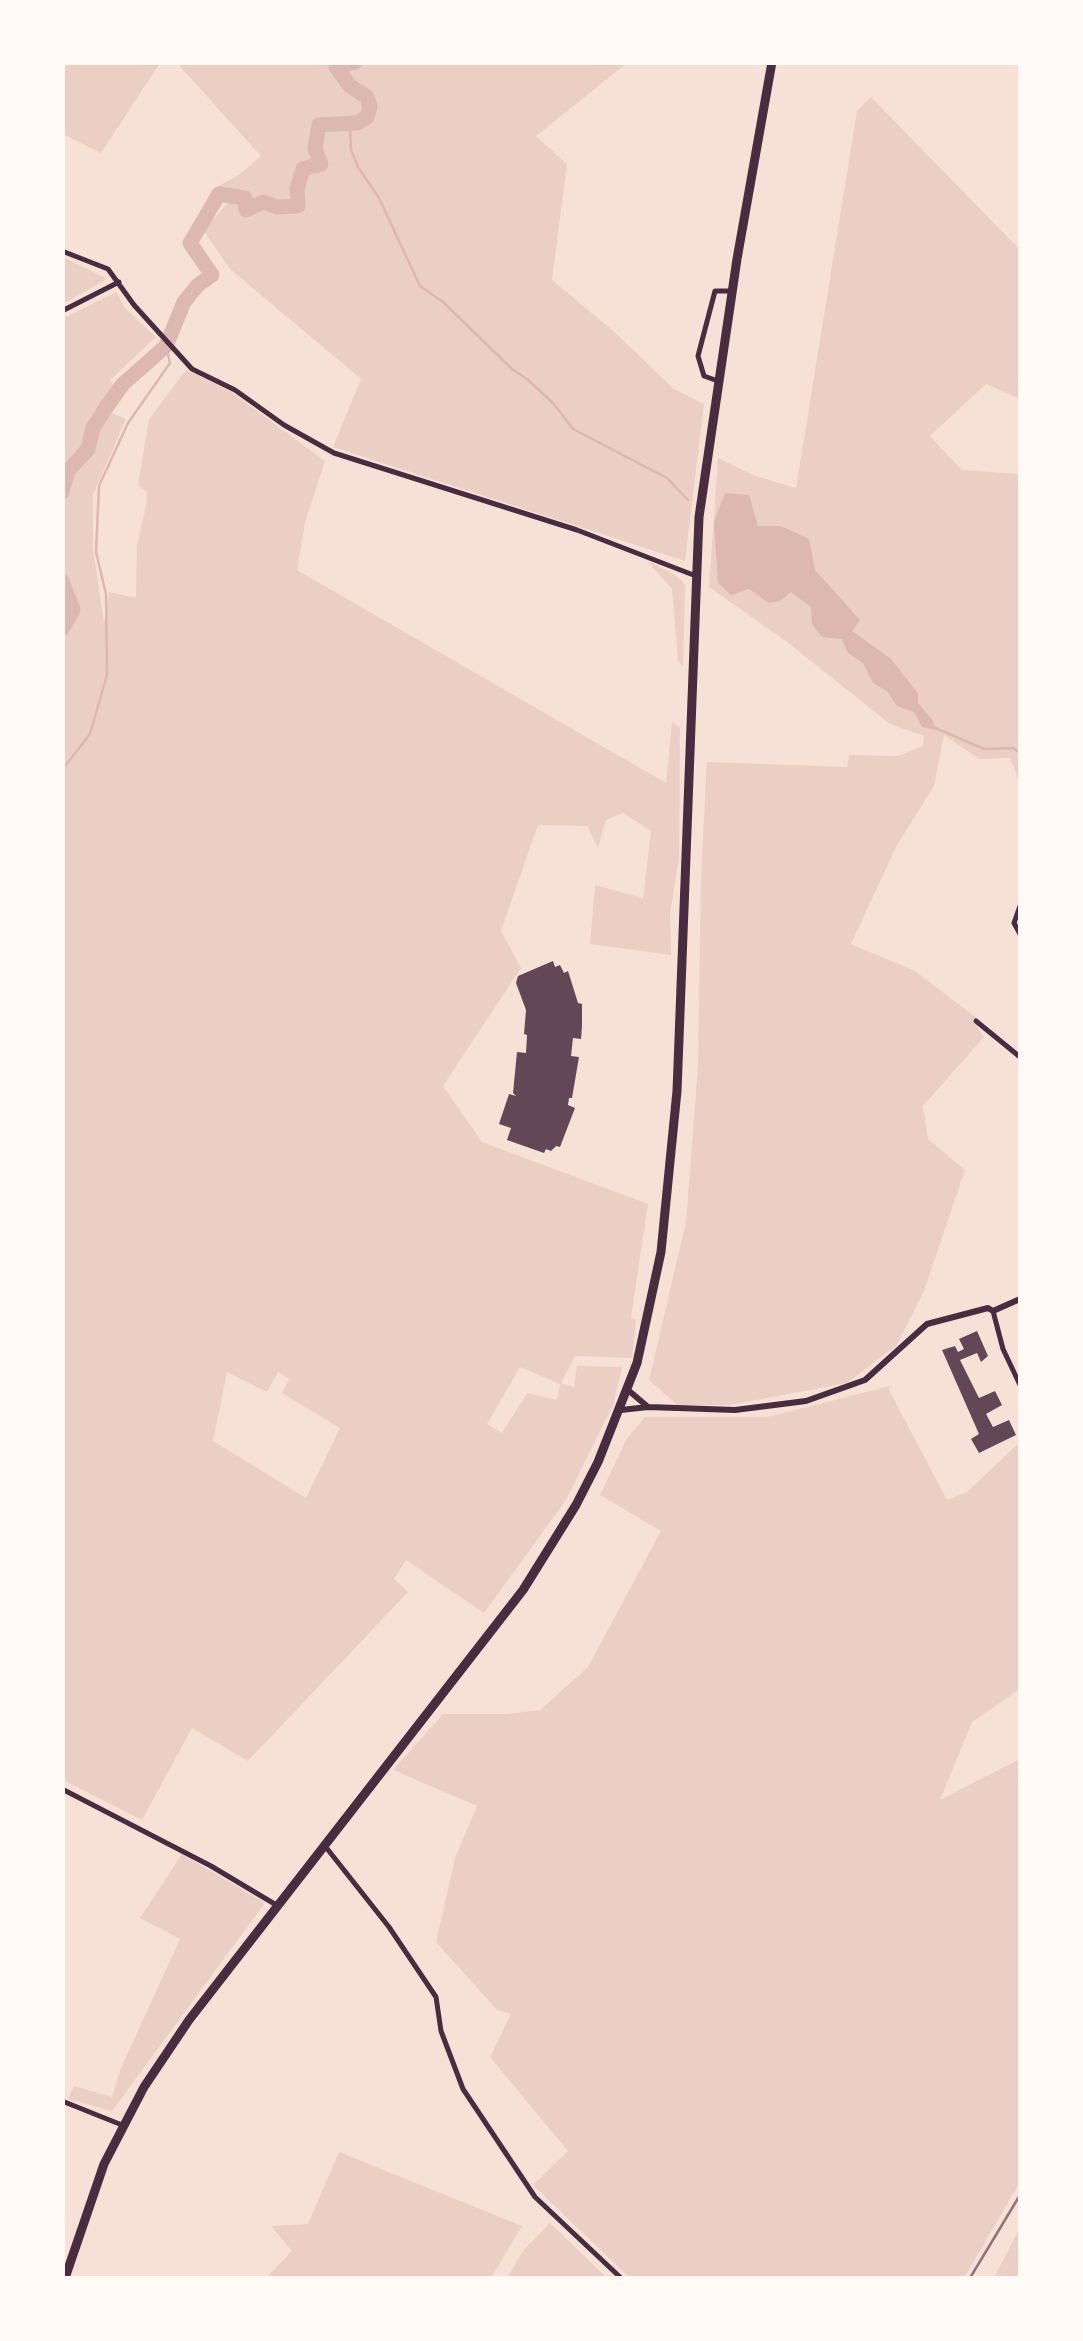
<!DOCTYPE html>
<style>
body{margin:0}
#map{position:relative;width:1083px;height:2341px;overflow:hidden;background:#f7e1d7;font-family:Georgia,serif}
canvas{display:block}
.frame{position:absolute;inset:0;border:65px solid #fffaf5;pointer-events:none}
</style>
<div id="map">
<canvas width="1083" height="2341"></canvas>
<div class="frame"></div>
</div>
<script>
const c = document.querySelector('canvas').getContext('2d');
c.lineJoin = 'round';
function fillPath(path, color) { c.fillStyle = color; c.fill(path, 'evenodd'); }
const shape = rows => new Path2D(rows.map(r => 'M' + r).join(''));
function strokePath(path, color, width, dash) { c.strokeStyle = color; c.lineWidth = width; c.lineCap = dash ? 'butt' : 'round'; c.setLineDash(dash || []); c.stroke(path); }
const green = shape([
 [62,63,160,63,101,153,63,134],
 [177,63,627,63,536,136,567,164,552,280,611,329,674,389,704,404,685,561,333,447,361,379,230,269,203,230,227,204,210,191,240,174,261,156],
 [871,97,1020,250,1020,399,986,384,930,436,962,470,1020,474,1020,784,1010,758,979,759,944,735,934,786,897,845,851,944,915,971,978,1019,975,1024,984,1037,923,1106,928,1139,965,1170,924,1291,897,1345,847,1383,730,1405,677,1405,649,1380,686,1222,698,1066,701,874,707,762,847,767,849,755,898,756,923,746,924,736,890,724,787,642,709,587,718,458,753,475,796,488,857,111],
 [62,257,63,257,107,279,63,304],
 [116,292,125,308,156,337,110,380,116,389,102,409,126,419,93,495,93,549,104,623,109,592,136,598,137,545,147,502,146,491,138,485,149,419,186,370,230,391,325,461,305,523,297,570,666,783,672,722,680,727,679,858,670,914,671,955,590,944,595,885,643,898,651,831,623,813,606,820,598,848,587,826,538,825,501,931,521,968,443,1086,482,1142,648,1204,631,1318,636,1320,632,1358,575,1356,561,1383,574,1387,577,1366,622,1367,613,1405,566,1500,484,1613,406,1560,394,1579,408,1592,248,1761,192,1728,142,1820,63,1780,62,319],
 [520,1367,560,1384,557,1400,527,1393,502,1433,487,1424],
 [227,1372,267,1392,278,1372,289,1379,282,1393,340,1428,306,1498,213,1441],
 [647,561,674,574,685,584,683,667,678,661,672,589],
 [890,1386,889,1390,947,1500,967,1492,1020,1442,1020,1689,972,1722,940,1800,1020,1759,1020,2182,964,2278,630,2278,533,2185,568,2151,490,2057,511,2014,497,2010,436,1942,455,1858,477,1806,393,1770,443,1714,507,1714,540,1710,588,1667,661,1531,600,1495,627,1438,645,1417,767,1417],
 [182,1854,265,1903,112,2111,68,2099,74,2086,112,2097,121,2068,180,1939,140,1918],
 [339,2152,522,2226,491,2278,266,2278,292,2251,271,2226,308,2224],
 [550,2223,607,2278,507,2278,523,2251],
 [1020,2227,1020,2278,994,2278]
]);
const water = shape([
 [725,493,749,495,758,526,781,526,809,539,815,570,860,620,852,631,891,659,918,693,918,703,932,719,936,730,922,727,914,712,897,706,887,691,873,683,863,663,847,652,842,639,822,637,812,624,811,607,791,592,780,601,769,603,749,589,731,595,718,583,714,522]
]);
const stream = shape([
 [350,123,351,150,358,167,379,198,420,286,443,302,512,369,527,379,554,404,573,429,667,478,688,500],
 [933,727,984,749,1013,748,1020,753],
 [62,770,90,734,107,675,106,594,96,552,99,486,128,423,170,363,166,346]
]);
const river = shape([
 [62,492,68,471,88,449,93,428,105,409,123,384,166,346,184,302,198,285,212,275,190,243,219,194,245,198,246,210,263,202,277,207,298,206,297,189,303,169,321,164,315,148,319,125,357,123,367,117,370,106,367,97,350,86,336,67,355,62],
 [62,581,73,610,62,629]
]);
const building = shape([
 [553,961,555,967,560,965,564,973,568,971,578,1003,582,1004,582,1026,581,1039,573,1038,571,1056,579,1057,572,1098,569,1098,568,1105,575,1108,560,1147,556,1146,551,1151,546,1149,544,1153,507,1140,511,1128,499,1124,509,1094,516,1096,513,1093,517,1052,526,1053,527,1035,524,1034,526,1010,516,983,518,976],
 [977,1331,988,1356,981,1362,977,1353,960,1360,979,1398,995,1391,1002,1405,986,1414,993,1427,1009,1420,1016,1435,979,1453,971,1439,979,1434,942,1350,955,1346,958,1352,964,1349,959,1339]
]);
const minor = shape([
 [62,251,108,269,134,305,192,369,235,390,284,425,334,453,577,530,696,576],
 [62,311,119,282],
 [718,381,704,376,698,356,715,291,732,291],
 [1020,906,1014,923,1020,934],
 [976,1021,1020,1057],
 [993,1311,1003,1349,1020,1385],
 [62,1789,211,1866,278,1906],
 [325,1846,389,1927,436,1997,441,2031,463,2089,535,2197,621,2278],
 [62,2101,122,2125]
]);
const tertiary = shape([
 [628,1390,648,1407],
 [621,1410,648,1407,735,1410,806,1401,865,1380,927,1324,988,1308,993,1311,1020,1299]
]);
const primary = shape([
 [65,2278,104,2164,144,2087,189,2020,523,1590,576,1505,598,1462,637,1363,661,1252,677,1091,699,517,737,259,772,62]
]);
const rail = shape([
 [970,2278,1020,2195]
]);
fillPath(green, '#ebcfc5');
fillPath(water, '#dcb8b0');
strokePath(stream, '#dcb8b0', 2.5);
strokePath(river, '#dcb8b0', 15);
fillPath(building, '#644757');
strokePath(minor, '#4a2c40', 5);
strokePath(tertiary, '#4a2c40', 6);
strokePath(primary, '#4a2c40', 9);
strokePath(rail, '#8f747c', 2.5);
</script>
